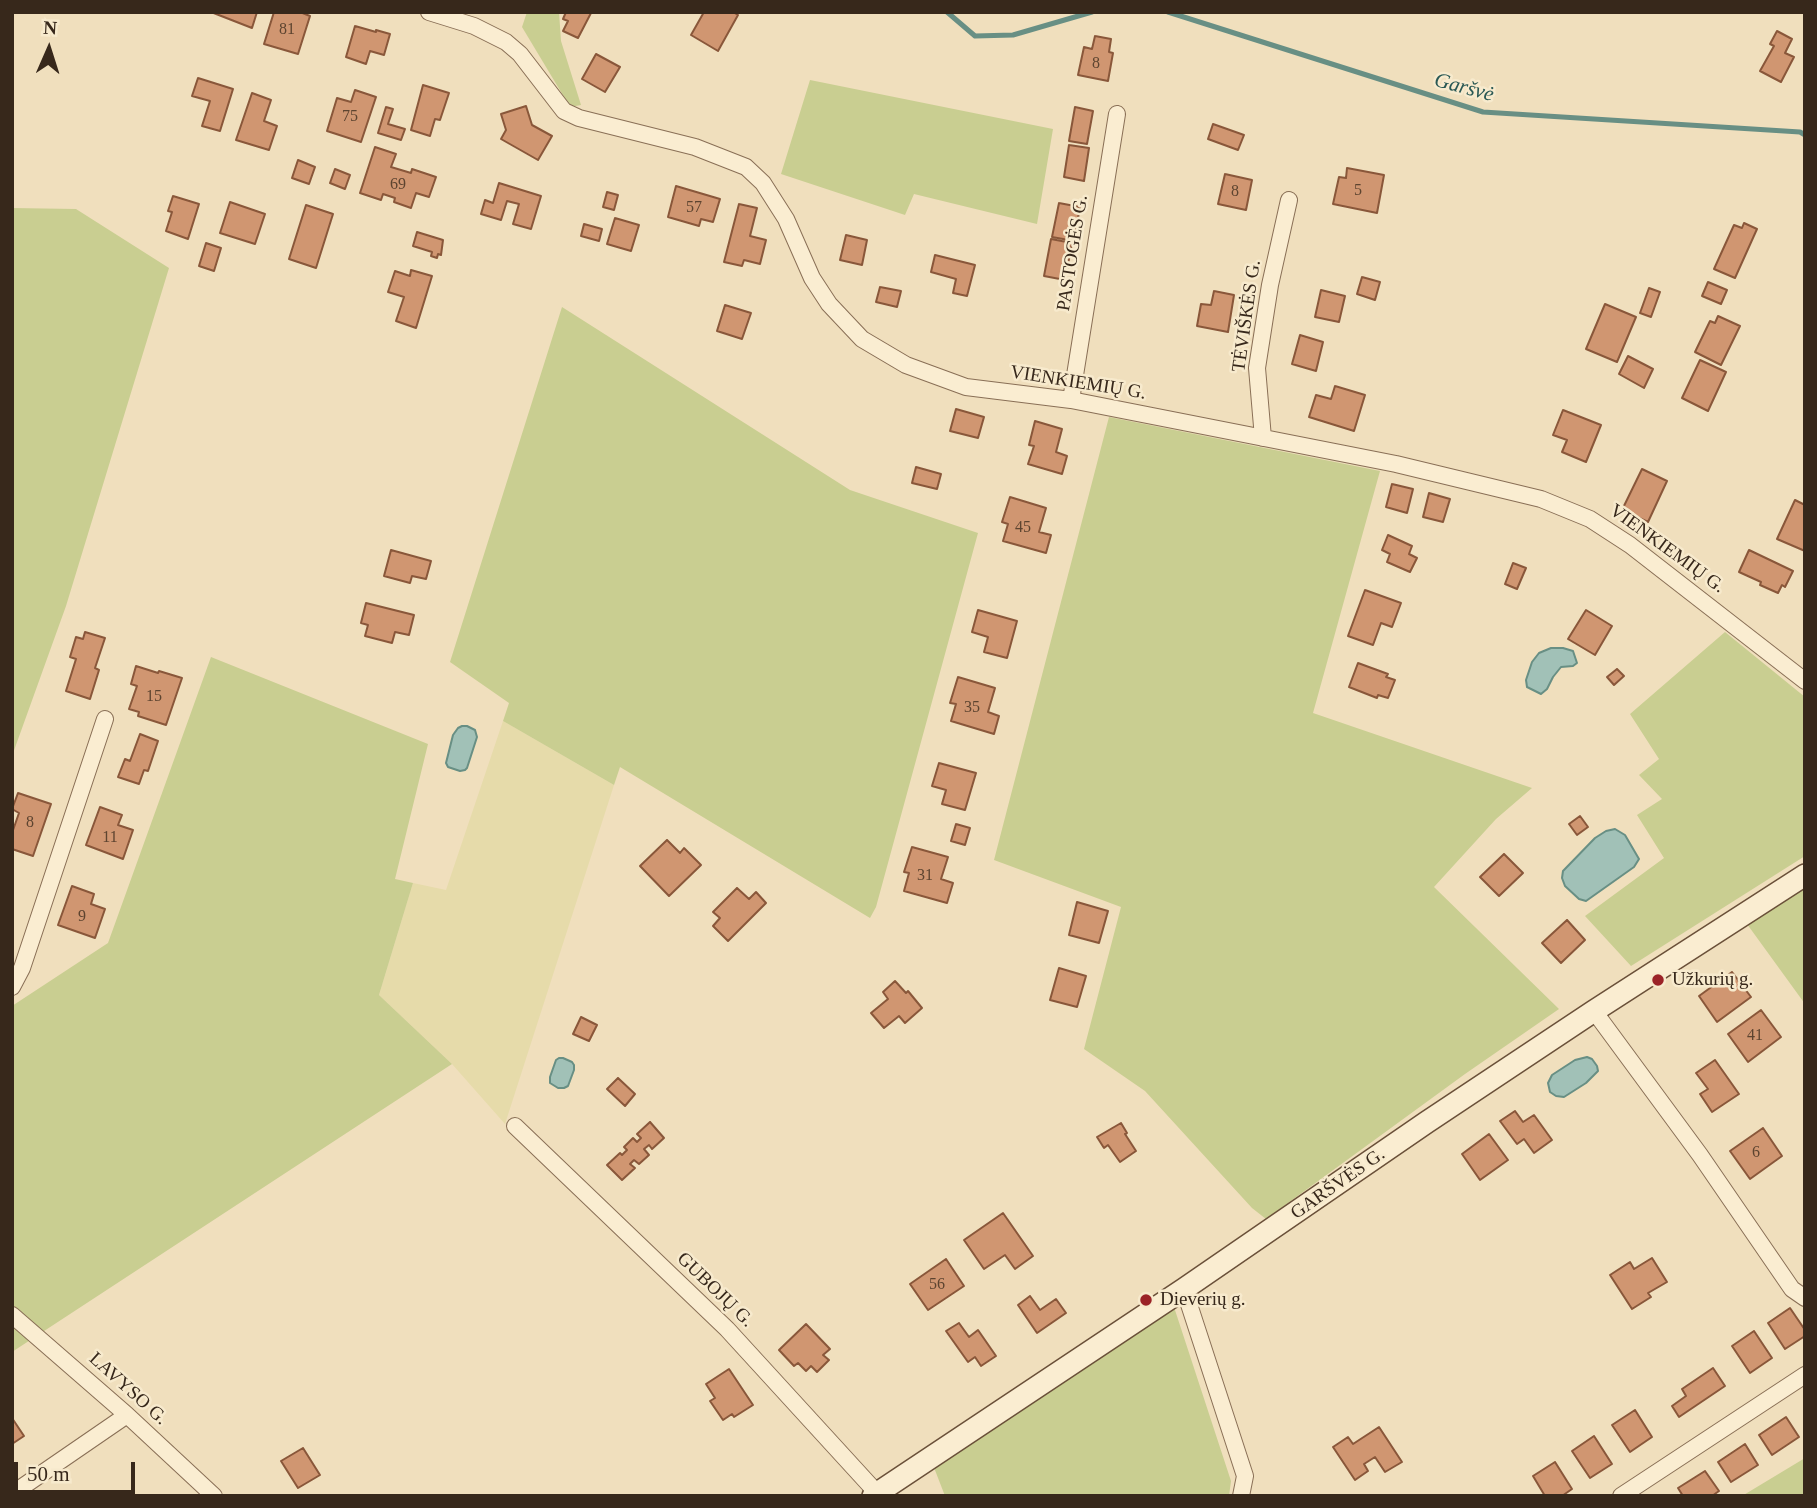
<!DOCTYPE html>
<meta charset="utf-8">
<style>
body{margin:0}
#map{position:relative;width:1817px;height:1508px;overflow:hidden;background:#f0dfbd;font-family:"Times New Roman",serif}
canvas{display:block}
.frame{position:absolute;inset:0;border:14px solid #37281b;pointer-events:none}
.north{position:absolute;left:14px;top:14px;width:70px;height:70px;-webkit-text-stroke:5px #f7eacd;paint-order:stroke;rotate:3deg;font-size:19px;font-weight:700;line-height:28px;text-align:center;color:#37281b}
.north::after{content:'';display:block;margin:auto;width:24px;height:32px;background:#37281b;clip-path:polygon(50% 0,100% 100%,50% 72%,0 100%)}
.scale{position:absolute;left:14px;top:1462px;width:121px;height:32px;box-sizing:border-box;border:4px solid #37281b;border-top:0;padding-left:9px;font-size:21px;line-height:24px;white-space:nowrap;color:#37281b;-webkit-text-stroke:5px #f7eacd;paint-order:stroke}
</style>
<div id="map">
<canvas width="1817" height="1508"></canvas>
<div class="frame"></div>
<div class="north">N</div>
<div class="scale">50 m</div>
</div>
<script>
const c = document.querySelector('canvas').getContext('2d');
c.lineJoin = 'round';
function fillPath(path, color) { c.fillStyle = color; c.fill(path, 'evenodd'); }
const shape = rows => new Path2D(rows.map(r => 'M' + r).join(''));
function strokePath(path, color, width, dash) { c.strokeStyle = color; c.lineWidth = width; c.lineCap = dash ? 'butt' : 'round'; c.setLineDash(dash || []); c.stroke(path); }
function write(font, color, halo, rows, align = 'center') {
  c.font = font + ' "Times New Roman",serif'; c.lineWidth = 5; c.setLineDash([]); c.textBaseline = 'middle'; c.strokeStyle = halo; c.fillStyle = color; for (const [text, x, y, turn = 0] of rows) {
    c.save(); c.translate(x, y); c.rotate((+turn || 0) * Math.PI / 180); c.textAlign = isNaN(turn) ? turn : align; if (halo) c.strokeText(text, 0, 0); c.fillText(text, 0, 0); c.restore();
  }
}
const farmland = shape([
 [503,721,614,785,505,1124,452,1064,379,995,413,883,446,890]
]);
const green = shape([
 [527,12,559,12,561,41,581,105,570,107,522,27],
 [810,80,1053,129,1037,224,914,194,905,215,781,174],
 [12,208,76,209,169,268,66,606,12,756],
 [562,307,850,490,978,533,876,907,870,918,620,767,614,785,503,721,509,703,450,662],
 [1109,417,1380,471,1313,713,1532,788,1496,819,1434,887,1559,1009,1465,1074,1266,1219,1252,1208,1145,1091,1084,1049,1121,907,994,860],
 [1725,632,1805,697,1805,856,1631,966,1585,916,1664,858,1637,815,1662,799,1639,775,1659,759,1630,714],
 [211,657,428,744,395,879,413,883,379,995,452,1064,12,1352,12,1006,108,943],
 [1805,887,1805,1004,1747,924],
 [1173,1304,1231,1481,1229,1496,945,1496,933,1465],
 [1805,1458,1805,1496,1742,1496]
]);
const water = shape([
 [1551,648,1563,648,1573,651,1577,663,1573,666,1561,667,1553,677,1547,689,1541,694,1527,687,1526,680,1532,662,1539,653,1551,648],
 [462,726,467,726,475,730,477,737,467,768,465,770,460,771,448,767,446,763,453,735,458,728,462,726],
 [1615,829,1625,835,1639,859,1634,867,1586,901,1579,899,1565,886,1562,878,1563,871,1595,838,1606,831,1615,829],
 [1587,1057,1592,1059,1597,1066,1598,1071,1586,1083,1564,1097,1556,1096,1550,1092,1548,1083,1552,1075,1575,1060,1587,1057],
 [559,1058,563,1058,572,1062,574,1065,574,1070,568,1086,564,1088,558,1088,550,1083,550,1077,556,1060,559,1058]
]);
const stream = shape([
 [947,12,975,36,1013,35,1092,12],
 [1168,12,1483,112,1800,132,1805,135]
]);
const building = shape([
 [211,12,257,12,252,28,211,12],
 [274,12,300,12,310,16,298,54,264,44,274,12],
 [566,12,591,13,578,38,563,31,568,21,563,19,566,12],
 [704,12,733,12,738,15,718,51,691,35,704,12],
 [355,26,376,32,376,30,390,34,384,55,370,51,366,64,346,57,355,26],
 [1777,31,1792,39,1785,53,1794,57,1781,82,1760,71,1774,46,1770,44,1777,31],
 [1095,36,1111,39,1109,52,1113,53,1108,81,1078,75,1084,47,1092,49,1095,36],
 [596,54,620,67,605,92,582,79,596,54],
 [198,78,233,89,220,131,202,126,210,101,192,96,198,78],
 [423,85,449,93,440,120,435,119,430,136,411,130,423,85],
 [355,90,376,97,361,142,327,131,337,98,351,102,355,90],
 [252,93,271,100,264,121,277,126,269,150,236,140,252,93],
 [526,106,532,125,552,136,538,160,501,139,506,130,501,114,526,106],
 [386,107,393,109,388,124,405,129,401,140,378,133,386,107],
 [1075,107,1093,111,1087,144,1069,141,1075,107],
 [1213,124,1244,135,1238,150,1208,139,1213,124],
 [1069,145,1089,148,1084,181,1064,177,1069,145],
 [375,147,396,154,391,167,411,173,412,169,436,177,429,197,416,193,411,208,394,202,395,198,383,194,381,200,360,193,375,147],
 [298,160,315,167,309,184,292,178,298,160],
 [1347,168,1384,175,1377,213,1333,204,1339,177,1346,178,1347,168],
 [335,169,350,175,345,189,330,183,335,169],
 [1225,174,1252,180,1246,210,1218,204,1225,174],
 [499,183,541,196,531,229,513,224,519,204,507,201,501,220,481,214,485,200,493,203,499,183],
 [676,186,720,199,713,222,701,219,699,226,668,217,676,186],
 [607,192,618,195,614,210,603,207,607,192],
 [173,196,199,204,188,239,166,231,172,212,168,211,173,196],
 [230,202,265,214,255,244,220,233,230,202],
 [1059,203,1080,207,1074,241,1052,237,1059,203],
 [739,204,757,208,750,236,766,240,760,264,744,260,742,266,724,262,739,204],
 [306,205,333,214,316,268,289,259,306,205],
 [615,218,639,225,631,251,607,244,615,218],
 [1744,223,1757,229,1735,278,1714,269,1734,225,1742,228,1744,223],
 [584,224,602,229,599,241,581,236,584,224],
 [417,232,443,240,441,255,438,254,437,258,431,256,432,252,413,246,417,232],
 [846,235,867,240,862,265,840,260,846,235],
 [1051,239,1072,243,1065,280,1044,276,1051,239],
 [206,243,221,248,214,271,199,266,206,243],
 [935,255,975,265,967,296,953,293,956,279,931,272,935,255],
 [411,270,432,276,416,328,396,321,404,297,388,292,395,271,410,276,411,270],
 [1362,277,1380,282,1375,300,1357,294,1362,277],
 [1708,282,1727,290,1721,304,1702,296,1708,282],
 [880,287,901,291,897,307,876,302,880,287],
 [1649,288,1660,292,1651,317,1640,313,1649,288],
 [1321,290,1345,296,1339,322,1315,317,1321,290],
 [1214,291,1234,295,1228,332,1197,326,1201,304,1211,305,1214,291],
 [1605,304,1636,317,1617,362,1586,349,1605,304],
 [725,305,751,313,742,339,717,331,725,305],
 [1718,316,1740,326,1721,365,1695,352,1710,321,1715,323,1718,316],
 [1300,335,1323,342,1316,371,1292,364,1300,335],
 [1628,356,1653,369,1644,388,1619,374,1628,356],
 [1700,360,1726,372,1708,411,1682,398,1700,360],
 [1335,386,1365,395,1354,431,1309,417,1316,395,1331,399,1335,386],
 [956,409,984,417,978,438,950,431,956,409],
 [1563,410,1601,425,1586,462,1562,452,1567,440,1553,435,1563,410],
 [1035,421,1062,429,1056,452,1067,456,1062,474,1028,464,1034,446,1029,445,1035,421],
 [916,467,941,474,937,489,912,483,916,467],
 [1642,469,1667,481,1648,522,1622,510,1642,469],
 [1392,484,1413,489,1407,513,1386,507,1392,484],
 [1429,493,1450,499,1443,522,1423,517,1429,493],
 [1010,497,1046,508,1039,532,1051,535,1046,553,1003,541,1008,524,1002,522,1010,497],
 [1795,500,1805,505,1805,551,1777,539,1795,500],
 [1388,535,1412,546,1409,554,1417,558,1410,572,1387,562,1390,554,1382,550,1388,535],
 [391,550,431,561,426,579,412,576,410,583,384,576,391,550],
 [1749,550,1793,571,1785,587,1782,585,1778,593,1760,585,1761,582,1739,572,1749,550],
 [1513,563,1526,568,1517,589,1505,584,1513,563],
 [1365,590,1401,603,1392,627,1381,623,1373,645,1348,636,1365,590],
 [366,603,414,615,409,635,395,632,392,643,365,636,368,625,361,623,366,603],
 [978,610,1017,621,1007,658,984,652,988,637,972,632,978,610],
 [1586,610,1612,626,1595,655,1568,639,1586,610],
 [85,632,105,638,95,668,99,670,90,699,66,691,76,659,70,657,76,637,83,639,85,632],
 [1358,663,1388,674,1386,677,1395,680,1388,698,1378,695,1377,698,1349,687,1358,663],
 [136,666,158,673,159,671,182,678,166,725,138,716,139,712,129,709,137,686,131,684,136,666],
 [1617,669,1624,676,1614,685,1607,677,1617,669],
 [958,677,995,688,988,712,999,716,994,734,951,721,956,704,950,703,958,677],
 [140,734,158,741,148,771,144,770,139,784,118,777,125,759,130,761,140,734],
 [939,763,976,773,965,810,942,804,946,790,932,786,939,763],
 [18,793,51,804,33,856,12,849,12,833,19,813,12,809,18,793],
 [100,807,122,815,118,825,133,830,123,859,86,845,100,807],
 [1580,816,1588,827,1577,835,1569,824,1580,816],
 [956,824,970,828,965,845,951,841,956,824],
 [667,840,680,853,684,848,701,865,669,896,640,866,667,840],
 [912,847,948,857,941,879,953,883,947,903,904,891,909,873,904,872,912,847],
 [1504,854,1523,873,1499,896,1480,877,1504,854],
 [72,886,94,894,91,904,105,909,95,938,58,925,72,886],
 [737,888,749,899,756,892,766,903,728,941,713,926,720,918,713,912,737,888],
 [1077,902,1108,911,1099,943,1069,935,1077,902],
 [1567,920,1585,940,1561,963,1542,943,1567,920],
 [1059,968,1086,976,1077,1007,1050,1000,1059,968],
 [1732,972,1751,997,1717,1022,1699,996,1732,972],
 [895,981,906,993,908,991,922,1008,905,1023,899,1016,884,1028,871,1013,888,999,883,992,895,981],
 [1761,1010,1781,1037,1748,1062,1728,1034,1761,1010],
 [581,1017,597,1025,589,1041,573,1034,581,1017],
 [1715,1060,1739,1094,1712,1112,1700,1094,1708,1089,1696,1073,1715,1060],
 [618,1078,635,1094,625,1106,607,1089,618,1078],
 [1515,1111,1523,1122,1534,1115,1552,1140,1534,1153,1524,1139,1517,1144,1500,1121,1515,1111],
 [650,1122,664,1138,652,1149,649,1145,644,1149,649,1155,639,1164,634,1160,630,1164,635,1168,622,1180,607,1165,620,1153,622,1155,627,1150,624,1147,633,1138,637,1142,641,1138,637,1134,650,1122],
 [1121,1123,1127,1133,1125,1134,1136,1151,1120,1162,1108,1145,1104,1148,1097,1137,1121,1123],
 [1763,1128,1782,1156,1750,1179,1730,1151,1763,1128],
 [1489,1134,1508,1160,1480,1180,1462,1154,1489,1134],
 [1003,1213,1033,1256,1015,1269,1005,1255,984,1269,964,1240,1003,1213],
 [1652,1258,1667,1282,1648,1293,1651,1297,1632,1309,1610,1275,1630,1262,1634,1269,1652,1258],
 [946,1259,964,1286,928,1310,910,1284,946,1259],
 [1030,1296,1040,1310,1056,1299,1066,1313,1037,1333,1018,1305,1030,1296],
 [1790,1308,1805,1330,1805,1336,1785,1349,1768,1323,1790,1308],
 [959,1323,969,1337,978,1330,996,1356,981,1366,975,1357,968,1362,946,1331,959,1323],
 [806,1324,830,1349,823,1355,829,1360,817,1372,811,1366,806,1371,798,1363,794,1366,779,1350,806,1324],
 [1754,1331,1772,1358,1750,1373,1732,1346,1754,1331],
 [1713,1368,1725,1386,1679,1417,1672,1406,1686,1396,1682,1389,1713,1368],
 [729,1369,753,1405,734,1417,732,1414,723,1420,710,1401,715,1398,706,1384,729,1369],
 [1635,1410,1652,1437,1630,1452,1612,1425,1635,1410],
 [1786,1417,1799,1437,1772,1455,1759,1435,1786,1417],
 [12,1418,24,1436,12,1444,12,1418],
 [1379,1427,1402,1462,1385,1472,1375,1457,1364,1464,1368,1471,1355,1480,1333,1447,1348,1437,1353,1444,1379,1427],
 [1594,1436,1612,1464,1590,1478,1572,1451,1594,1436],
 [1745,1444,1758,1465,1731,1482,1718,1462,1745,1444],
 [303,1448,320,1475,298,1488,281,1461,303,1448],
 [1555,1462,1572,1489,1562,1496,1545,1496,1533,1476,1555,1462],
 [1705,1471,1719,1491,1712,1496,1683,1496,1678,1488,1705,1471]
]);
const minor = shape([
 [429,12,474,26,506,42,520,54,564,111,579,118,695,147,746,167,763,183,786,219,812,278,829,304,862,339,906,365,966,387,1071,400,1396,464,1541,499,1590,519,1630,545,1805,681],
 [1071,400,1117,114],
 [1263,438,1257,368,1270,285,1289,200],
 [12,987,22,968,105,719],
 [1594,1011,1700,1155,1792,1289,1805,1298],
 [515,1126,727,1329,877,1493],
 [1184,1289,1245,1476,1241,1496],
 [12,1315,127,1415,214,1496],
 [12,1494,127,1415],
 [1621,1496,1805,1375]
]);
const secondary = shape([
 [873,1496,1184,1289,1427,1122,1594,1011,1805,875]
]);
const markers = [
 [1658,980,7,"#9b2327"],
 [1146,1300,7,"#9b2327"]
];
const numberNames = [
 ["81",287,30],
 ["8",1096,64],
 ["75",350,117],
 ["69",398,185],
 ["5",1358,191],
 ["8",1235,192],
 ["57",694,208],
 ["45",1023,528],
 ["15",154,697],
 ["35",972,708],
 ["8",30,823],
 ["11",110,838],
 ["31",925,876],
 ["9",82,917],
 ["41",1755,1036],
 ["6",1756,1153],
 ["56",937,1285]
];
const streetNames = [
 ["PASTOGĖS G.",1073,253,-81],
 ["TĖVIŠKĖS G.",1247,316,-82],
 ["VIENKIEMIŲ G.",1078,383,9],
 ["VIENKIEMIŲ G.",1667,549,36],
 ["GARŠVĖS G.",1338,1184,-35],
 ["GUBOJŲ G.",715,1290,44],
 ["LAVYSO G.",128,1389,42]
];
const poiNames = [
 ["Užkurių g.",1672,980],
 ["Dieverių g.",1160,1300]
];
const waterNames = [
 ["Garšvė",1464,88,15]
];
fillPath(farmland, '#e6dbaa');
fillPath(green, '#c9ce91');
fillPath(water, '#a1c1b7');
strokePath(water, '#688f84', 2);
strokePath(stream, '#688f84', 5);
fillPath(building, '#d09671');
strokePath(building, '#89573a', 2);
strokePath(minor, '#896f56', 18);
strokePath(secondary, '#6a5039', 24);
strokePath(minor, '#faedd1', 16);
strokePath(secondary, '#faedd1', 21);
for (const [x, y, r, color] of markers) { const dot = new Path2D(); dot.arc(x, y, r, 0, 2 * Math.PI); c.fillStyle = color; c.fill(dot); strokePath(dot, '#f7eacd', 2.5); }
write('16px', '#5d4430', null, numberNames);
write('19px', '#37281b', '#f7eacd', streetNames);
write('19px', '#37281b', '#f7eacd', poiNames, 'left');
write('italic 21px', '#295854', '#f7eacd', waterNames);
</script>
